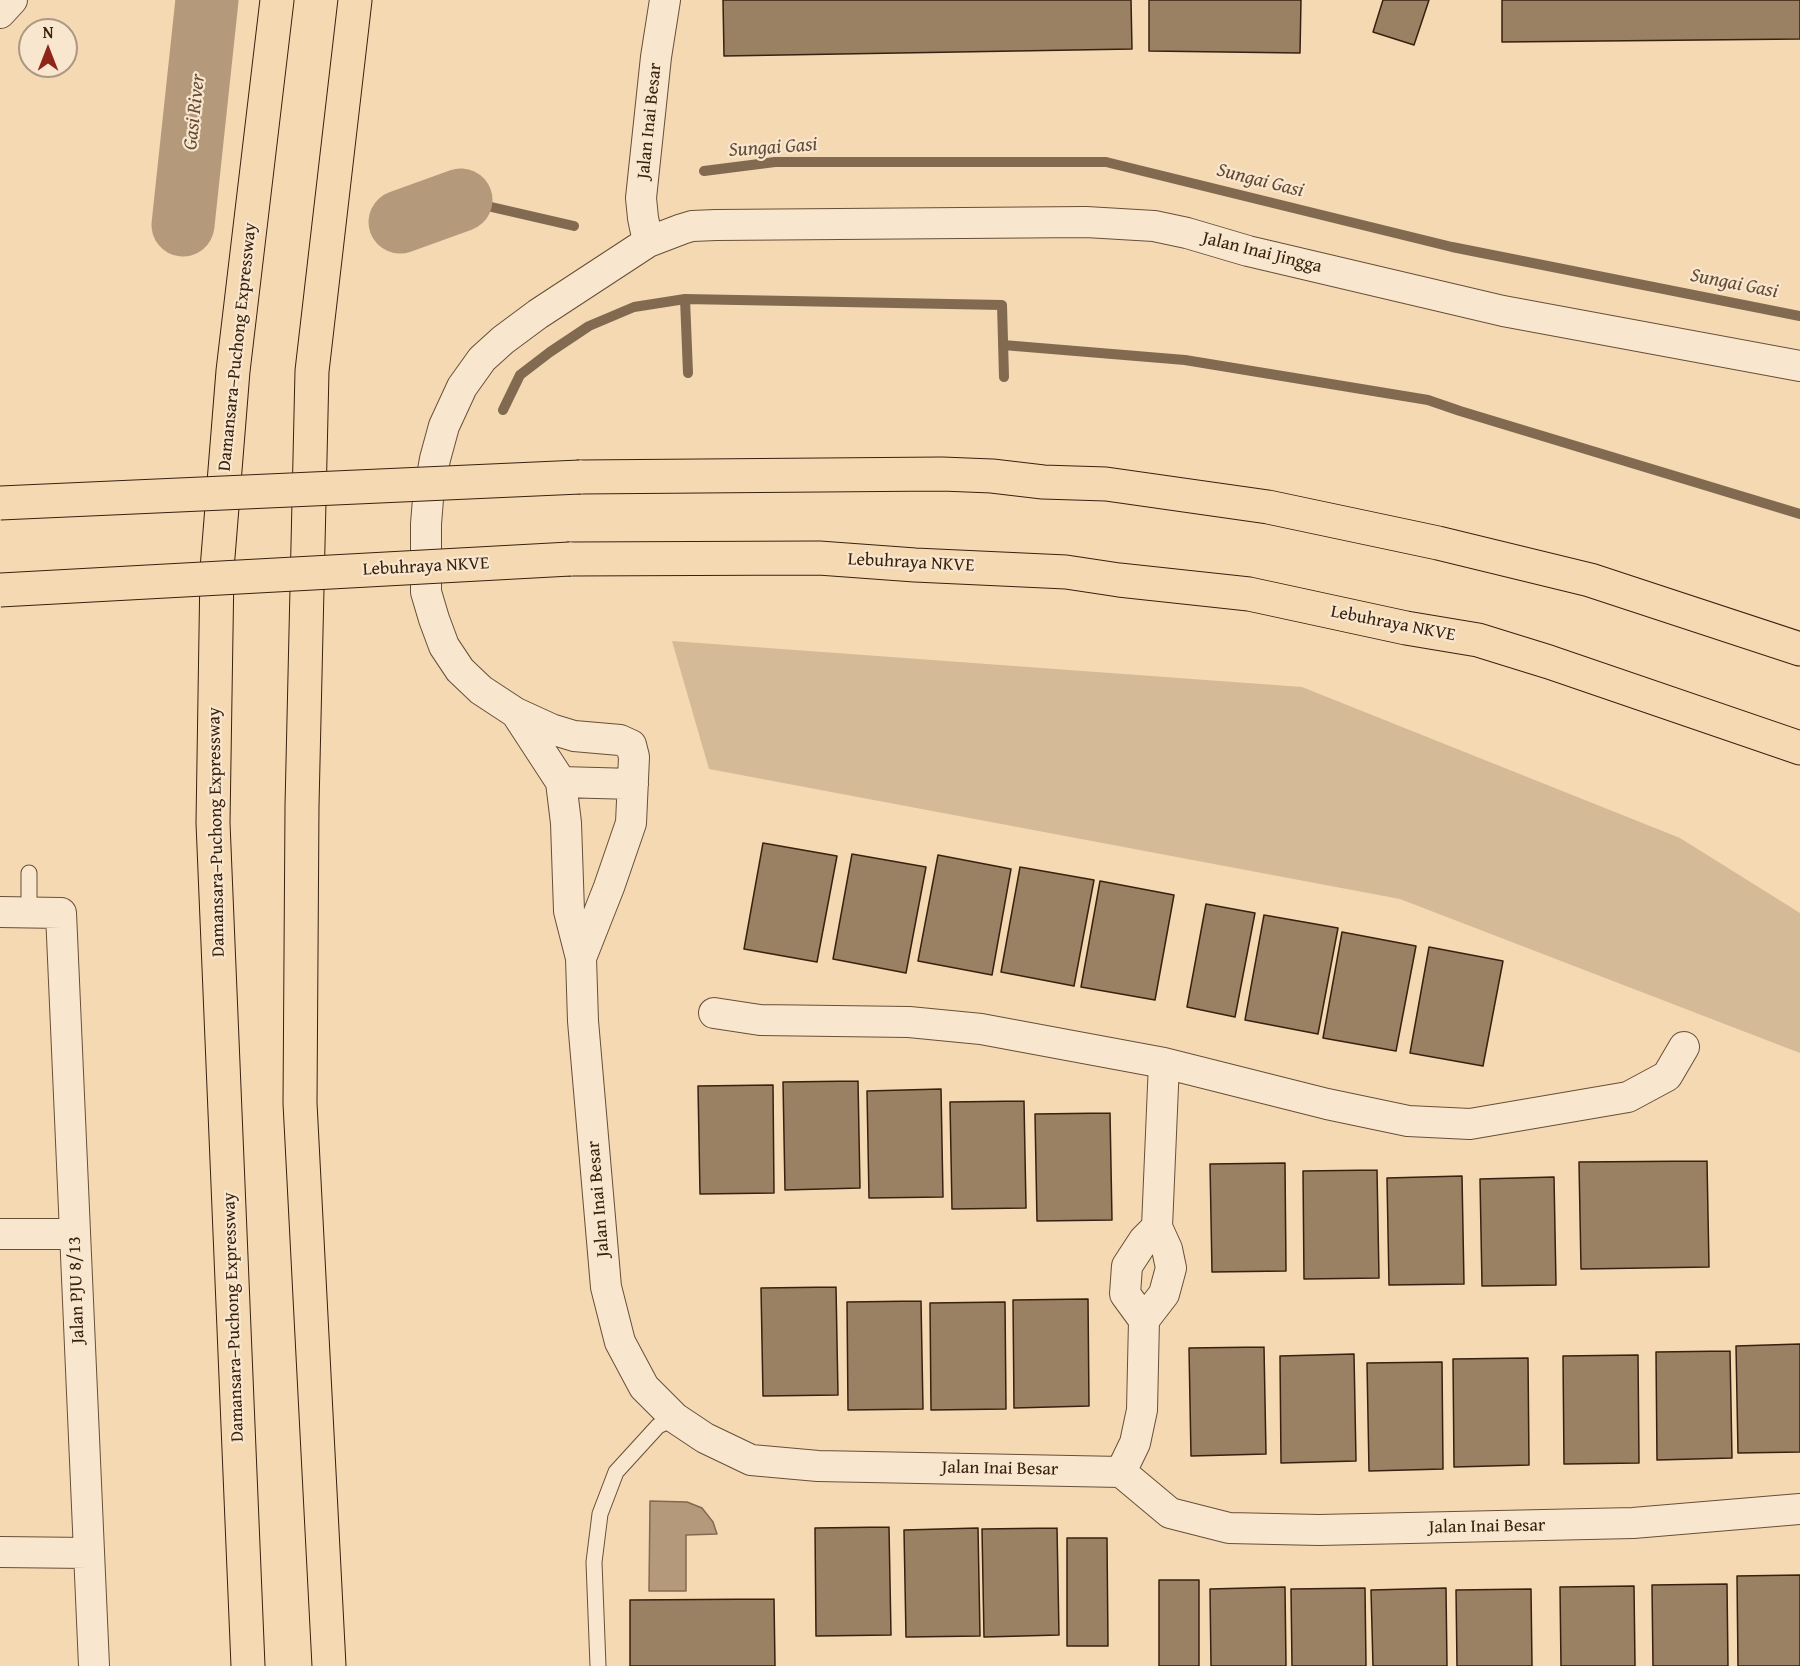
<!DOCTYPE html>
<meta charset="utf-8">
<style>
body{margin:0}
#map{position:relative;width:1800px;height:1666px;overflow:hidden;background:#f4d9b3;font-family:"Gentium Book Plus",serif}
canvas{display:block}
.north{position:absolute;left:18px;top:18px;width:60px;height:60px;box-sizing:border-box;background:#f8e6ce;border:2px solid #ab9782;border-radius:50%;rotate:0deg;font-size:16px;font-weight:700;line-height:24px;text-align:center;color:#38210f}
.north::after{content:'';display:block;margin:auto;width:21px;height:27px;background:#8f2418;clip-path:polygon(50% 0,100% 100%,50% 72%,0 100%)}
</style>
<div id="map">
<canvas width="1800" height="1666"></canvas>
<div class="north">N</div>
</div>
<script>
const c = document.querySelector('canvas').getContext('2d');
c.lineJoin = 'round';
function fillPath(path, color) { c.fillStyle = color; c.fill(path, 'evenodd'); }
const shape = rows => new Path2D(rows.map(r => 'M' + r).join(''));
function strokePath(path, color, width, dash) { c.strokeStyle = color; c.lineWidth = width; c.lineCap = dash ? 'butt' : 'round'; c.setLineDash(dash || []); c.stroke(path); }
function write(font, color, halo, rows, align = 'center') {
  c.font = font + ' "Gentium Book Plus",serif'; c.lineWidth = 4.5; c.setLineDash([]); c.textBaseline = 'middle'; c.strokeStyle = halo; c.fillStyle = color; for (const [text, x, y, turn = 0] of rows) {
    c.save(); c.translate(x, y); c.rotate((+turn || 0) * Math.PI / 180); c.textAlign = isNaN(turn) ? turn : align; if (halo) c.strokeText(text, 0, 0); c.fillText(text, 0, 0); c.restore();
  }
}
const green = shape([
 [672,641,1302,687,1680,838,1800,913,1800,1053,1400,899,709,769]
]);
const water = shape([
 [650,1501,687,1502,702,1508,713,1522,717,1534,686,1535,686,1591,649,1591,650,1501]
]);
const stream = shape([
 [704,171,775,162,1106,162,1452,247,1800,316],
 [461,200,574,226],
 [685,299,688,373],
 [1003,345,1185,360,1428,400,1460,411,1800,514],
 [503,410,520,375,550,352,589,326,634,307,685,299,1002,305,1004,377]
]);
const river = shape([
 [400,222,461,200],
 [183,225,207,0]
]);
const building = shape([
 [723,0,1131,0,1132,49,724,56,723,0],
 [1149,0,1301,0,1300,53,1149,51,1149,0],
 [1383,0,1429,0,1414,45,1373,32,1383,0],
 [1502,0,1800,0,1800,39,1502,42,1502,0],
 [763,843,837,856,817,962,744,949,763,843],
 [852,854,926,867,906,973,833,959,852,854],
 [938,855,1011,869,992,975,918,961,938,855],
 [1020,867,1094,880,1074,986,1001,972,1020,867],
 [1100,881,1174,895,1155,1000,1081,987,1100,881],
 [1206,904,1255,913,1235,1017,1187,1007,1206,904],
 [1264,915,1338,928,1318,1034,1245,1020,1264,915],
 [1342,932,1416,946,1396,1051,1323,1038,1342,932],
 [1429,947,1503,961,1483,1066,1410,1053,1429,947],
 [858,1081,860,1188,785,1190,783,1082,858,1081],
 [773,1085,774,1193,700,1194,698,1086,773,1085],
 [941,1089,943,1197,869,1198,867,1091,941,1089],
 [1024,1101,1026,1208,952,1209,950,1102,1024,1101],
 [1110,1113,1112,1220,1037,1221,1035,1114,1110,1113],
 [1707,1161,1709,1267,1581,1269,1579,1162,1707,1161],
 [1285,1163,1286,1271,1212,1272,1210,1164,1285,1163],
 [1377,1170,1379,1278,1304,1279,1303,1171,1377,1170],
 [1462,1176,1464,1284,1389,1285,1387,1178,1462,1176],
 [1554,1177,1556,1285,1482,1286,1480,1179,1554,1177],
 [836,1287,838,1395,763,1396,761,1288,836,1287],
 [1088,1299,1089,1406,1014,1408,1013,1300,1088,1299],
 [921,1301,923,1409,848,1410,847,1302,921,1301],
 [1005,1302,1006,1409,931,1410,930,1303,1005,1302],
 [1800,1344,1800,1452,1738,1453,1736,1346,1800,1344],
 [1264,1347,1266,1454,1191,1456,1189,1348,1264,1347],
 [1730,1351,1732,1458,1657,1460,1656,1352,1730,1351],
 [1354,1354,1356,1461,1281,1463,1280,1356,1354,1354],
 [1638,1355,1639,1463,1564,1464,1563,1356,1638,1355],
 [1528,1358,1529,1465,1454,1467,1453,1359,1528,1358],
 [1442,1362,1443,1469,1369,1471,1367,1363,1442,1362],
 [889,1527,891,1635,816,1636,815,1528,889,1527],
 [978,1528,980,1636,906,1637,904,1530,978,1528],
 [1057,1528,1059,1635,984,1637,982,1529,1057,1528],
 [1067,1538,1107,1538,1108,1646,1067,1646,1067,1538],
 [1800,1575,1800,1666,1738,1666,1737,1576,1800,1575],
 [1159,1580,1199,1580,1199,1666,1159,1666,1159,1580],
 [1727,1584,1728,1666,1653,1666,1652,1585,1727,1584],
 [1634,1586,1635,1666,1561,1666,1560,1587,1634,1586],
 [1285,1587,1286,1666,1211,1666,1210,1589,1285,1587],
 [1365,1588,1366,1666,1292,1666,1291,1589,1365,1588],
 [1446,1588,1447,1666,1373,1666,1371,1590,1446,1588],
 [1531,1589,1532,1666,1457,1666,1456,1590,1531,1589],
 [774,1599,775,1666,630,1666,630,1600,774,1599]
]);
const lane = shape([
 [29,873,29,913],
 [598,1666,594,1562,600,1514,616,1472,658,1426,675,1418]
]);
const street = shape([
 [0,13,12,0],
 [648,242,643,218,641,198,656,57,665,0],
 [516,713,561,782,566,823,569,911,581,958,583,1021,606,1287,620,1342,644,1387,675,1418,705,1438,751,1460,818,1466,1121,1472,1170,1513,1229,1528,1319,1530,1633,1523,1800,1509],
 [561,782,633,784],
 [0,912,61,913,94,1666],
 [581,958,609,887,631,823,634,757,631,745,620,740,574,736,551,729,516,713,481,690,460,670,444,646,434,619,426,592,426,524,428,499,435,459,444,426,462,387,482,359,503,340,538,314,648,242,682,229,692,226,716,225,1086,222,1154,226,1187,233,1248,251,1503,311,1800,366],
 [714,1013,760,1020,909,1022,981,1029,1164,1063,1327,1104,1408,1121,1470,1124,1628,1097,1667,1076,1684,1047],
 [1157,1227,1164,1063],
 [0,1234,75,1234],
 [1121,1472,1135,1443,1142,1410,1144,1320,1125,1294,1127,1266,1144,1240,1157,1227,1167,1249,1171,1268,1164,1294,1144,1320],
 [0,1552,88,1553]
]);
const highway = shape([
 [580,477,942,474,992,476,1043,482,1106,484,1268,507,1438,543,1590,580,1800,649],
 [570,559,819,558,915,565,1066,572,1119,580,1249,594,1406,628,1478,640,1549,662,1800,748],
 [248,1666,213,823,217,569,233,371,277,0],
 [329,1666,300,1103,302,806,312,371,355,0]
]);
const highwayBridge = shape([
 [0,503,580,477],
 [0,590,570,559]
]);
const streetNames = [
 ["Jalan Inai Besar",650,121,-84],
 ["Jalan Inai Jingga",1262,253,14],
 ["Damansara–Puchong Expressway",238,347,-84],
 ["Lebuhraya NKVE",911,563,3],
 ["Lebuhraya NKVE",426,567,-3],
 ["Lebuhraya NKVE",1393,624,11],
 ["Damansara–Puchong Expressway",217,832,-91],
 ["Jalan Inai Besar",599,1199,-95],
 ["Jalan PJU 8/13",77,1290,-92],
 ["Damansara–Puchong Expressway",234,1317,-92],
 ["Jalan Inai Besar",1000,1469,1],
 ["Jalan Inai Besar",1487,1527,-1]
];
const waterNames = [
 ["Gasi River",195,112,-84],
 ["Sungai Gasi",773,148,-4],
 ["Sungai Gasi",1260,181,14],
 ["Sungai Gasi",1734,284,11]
];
fillPath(green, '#d4ba97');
fillPath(water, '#b49a7b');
strokePath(water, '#826a50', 1.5);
strokePath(stream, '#826a50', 10);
strokePath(river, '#b49a7b', 63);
fillPath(building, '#9a8164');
strokePath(building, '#38210f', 1.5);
strokePath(lane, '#674f38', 17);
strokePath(street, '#674f38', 32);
strokePath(highway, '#38210f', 35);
strokePath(lane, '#f8e6ce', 15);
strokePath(street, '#f8e6ce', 30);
strokePath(highway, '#f4d9b3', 33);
strokePath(highwayBridge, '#38210f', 35, []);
strokePath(highwayBridge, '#f4d9b3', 33);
write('18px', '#38210f', '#f8e6ce', streetNames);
write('italic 20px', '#634b35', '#f8e6ce', waterNames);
</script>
